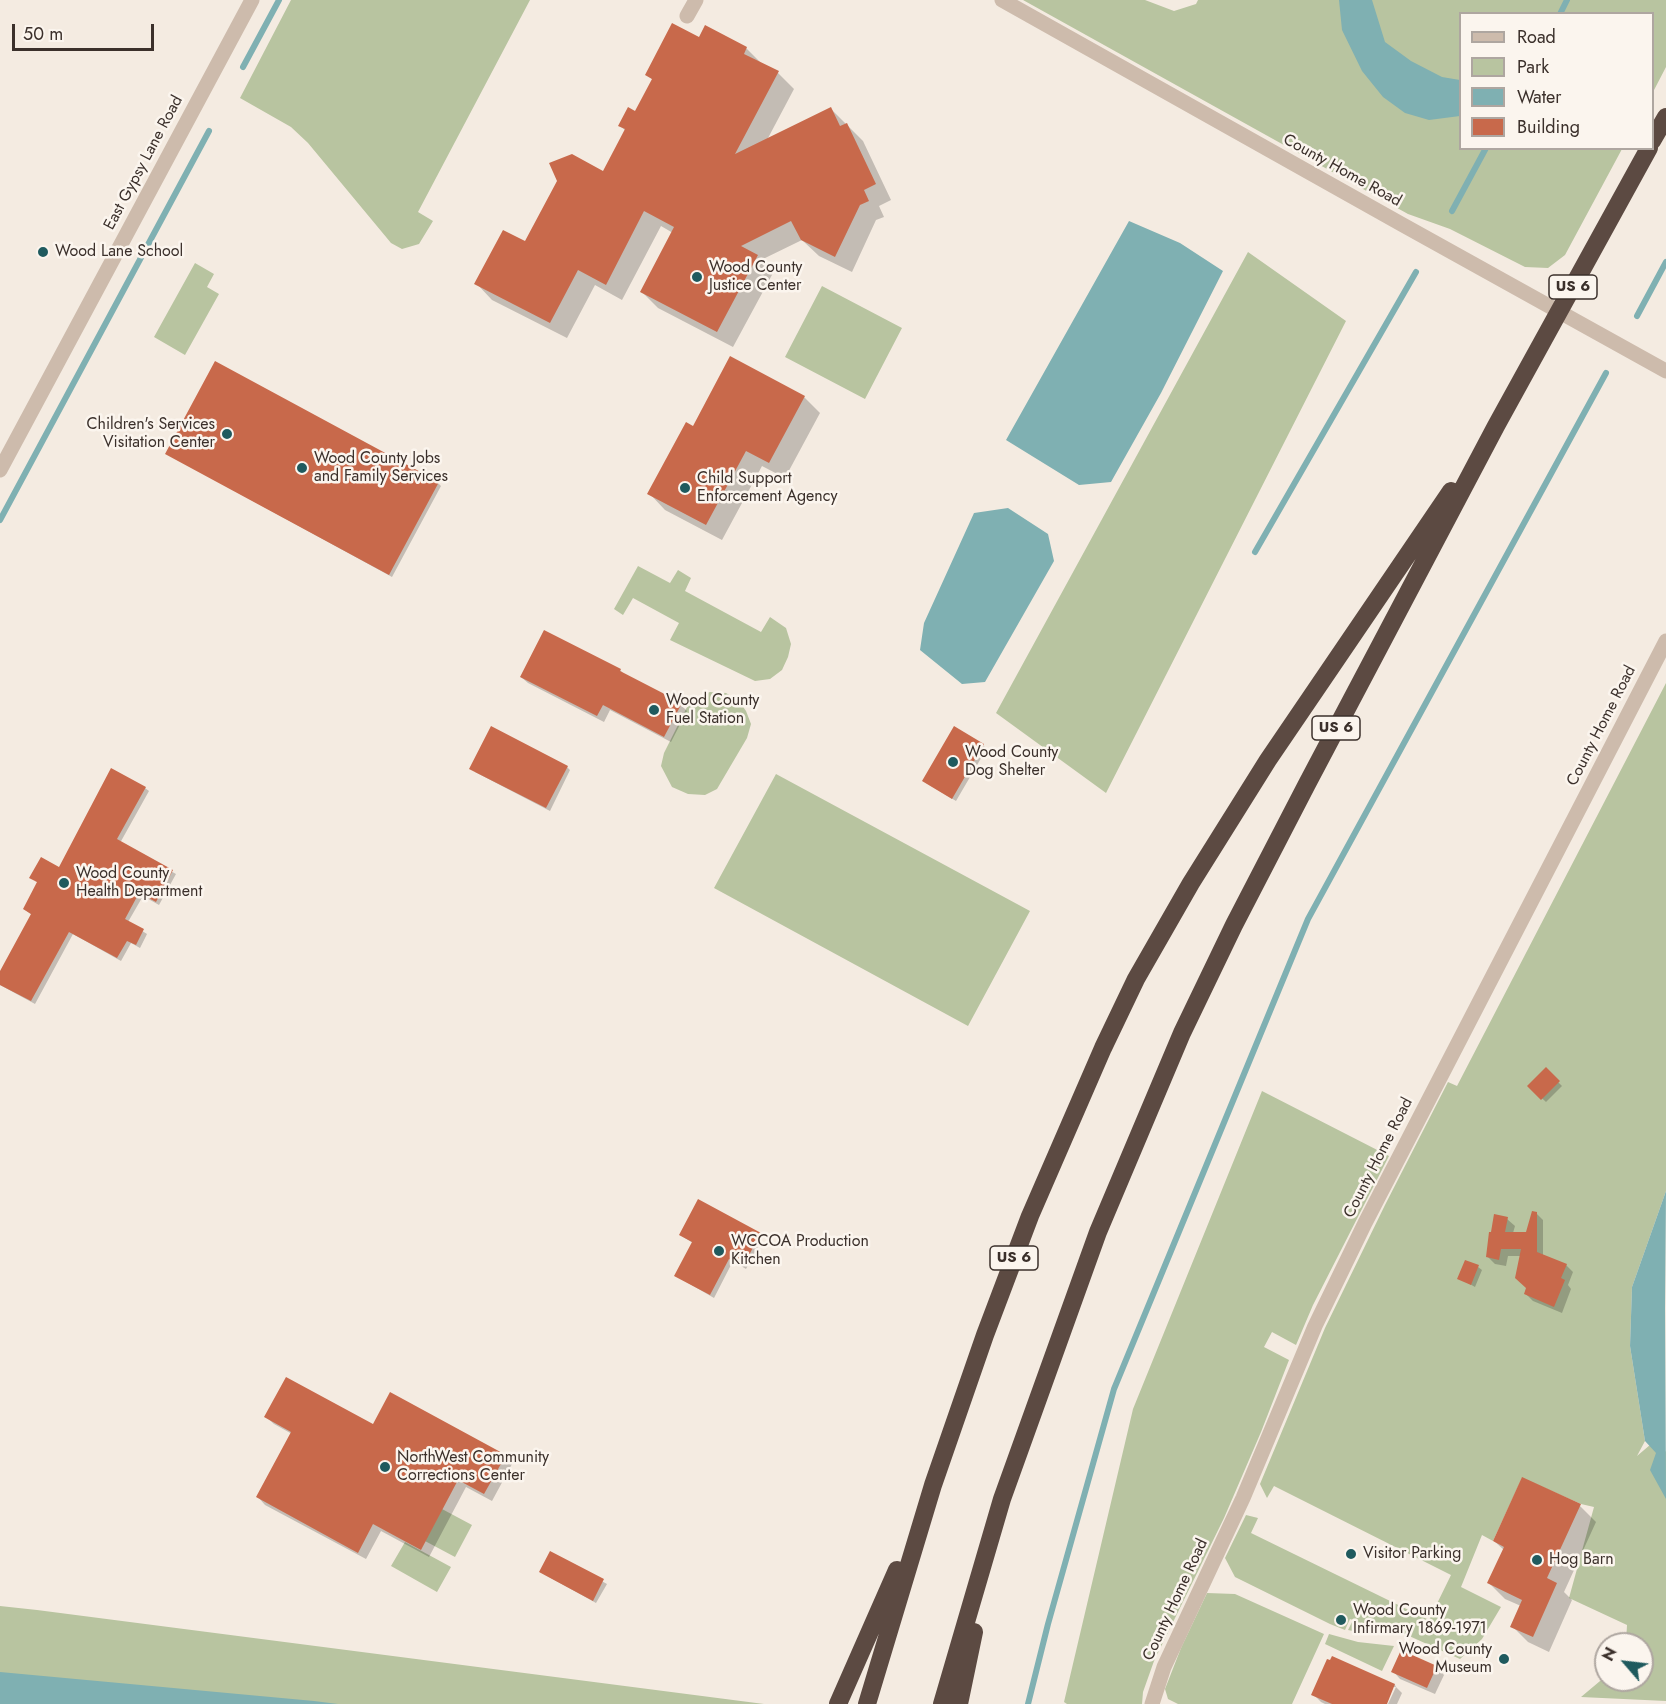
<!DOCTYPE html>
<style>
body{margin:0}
#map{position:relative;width:1666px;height:1704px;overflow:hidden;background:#f4ebe1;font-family:Jost,sans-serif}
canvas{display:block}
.legend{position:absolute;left:1459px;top:12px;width:195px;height:138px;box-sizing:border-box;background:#fbf5ee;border:2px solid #aea6a0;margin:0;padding:8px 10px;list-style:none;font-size:18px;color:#3b302b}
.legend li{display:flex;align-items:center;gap:12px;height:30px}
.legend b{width:30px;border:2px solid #aea6a0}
.north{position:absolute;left:1594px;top:1632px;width:60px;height:60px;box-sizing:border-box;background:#fbf5ee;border:2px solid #aea6a0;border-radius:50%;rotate:298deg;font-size:16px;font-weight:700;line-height:24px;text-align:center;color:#3b302b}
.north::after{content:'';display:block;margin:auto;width:21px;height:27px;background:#1f5a5e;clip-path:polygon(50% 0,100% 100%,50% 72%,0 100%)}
.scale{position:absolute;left:12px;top:24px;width:142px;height:27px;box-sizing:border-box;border:3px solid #3b302b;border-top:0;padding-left:8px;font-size:18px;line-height:21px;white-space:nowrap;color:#3b302b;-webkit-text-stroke:4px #fbf5ee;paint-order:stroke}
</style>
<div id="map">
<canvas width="1666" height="1704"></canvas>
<ul class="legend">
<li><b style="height:8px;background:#cdbbac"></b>Road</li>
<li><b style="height:16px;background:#b8c4a0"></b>Park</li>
<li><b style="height:16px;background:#7fb0b2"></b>Water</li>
<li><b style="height:16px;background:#c8694b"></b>Building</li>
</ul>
<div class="north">N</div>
<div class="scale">50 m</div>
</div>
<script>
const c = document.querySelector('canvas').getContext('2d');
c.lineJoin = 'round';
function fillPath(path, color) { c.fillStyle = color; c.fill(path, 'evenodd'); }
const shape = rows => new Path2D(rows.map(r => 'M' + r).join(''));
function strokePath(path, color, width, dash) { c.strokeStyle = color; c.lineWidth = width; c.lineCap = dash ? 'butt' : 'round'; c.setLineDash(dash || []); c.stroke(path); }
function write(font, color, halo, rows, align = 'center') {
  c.font = font + ' Jost,sans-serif'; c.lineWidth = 5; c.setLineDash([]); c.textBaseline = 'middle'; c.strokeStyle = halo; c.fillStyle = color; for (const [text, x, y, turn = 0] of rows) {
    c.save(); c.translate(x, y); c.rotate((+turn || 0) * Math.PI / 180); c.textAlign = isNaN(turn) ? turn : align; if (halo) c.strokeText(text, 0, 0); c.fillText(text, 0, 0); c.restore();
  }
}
const green = shape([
 [291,0,530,0,418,212,433,221,419,244,402,249,391,243,308,143,291,127,240,98],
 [1023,0,1145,0,1174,11,1196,4,1198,0,1666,0,1666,67,1653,92,1652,14,1460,14,1460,148,1622,149,1565,255,1548,268,1525,267,1450,229,1408,214],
 [1248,252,1346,321,1106,793,996,713],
 [195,263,214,274,207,287,219,294,185,355,154,337],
 [822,286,902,328,865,399,785,357],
 [638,566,670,583,678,570,691,578,685,591,761,632,770,617,786,628,791,644,788,657,782,670,770,679,755,681,670,640,679,623,633,598,623,615,614,609],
 [1666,683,1666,1191,1632,1287,1630,1346,1645,1441,1637,1456,1657,1439,1666,1452,1666,1701,1581,1697,1606,1676,1606,1680,1642,1680,1642,1644,1626,1644,1627,1625,1569,1598,1594,1507,1581,1504,1522,1478,1493,1541,1482,1535,1461,1587,1501,1607,1482,1639,1460,1659,1396,1630,1363,1633,1348,1630,1353,1620,1350,1619,1345,1630,1330,1624,1235,1577,1225,1558,1246,1515,1258,1518,1251,1533,1429,1620,1451,1575,1274,1486,1267,1498,1260,1484,1325,1328,1385,1205,1448,1082,1457,1086],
 [710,692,726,693,739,701,746,711,751,724,747,738,717,789,705,795,688,794,672,787,661,766,664,753,687,707,696,697],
 [776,774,1030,911,968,1026,714,888],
 [1262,1091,1389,1156,1313,1305,1296,1345,1272,1332,1264,1347,1289,1360,1261,1432,1224,1518,1154,1661,1143,1692,1142,1704,1067,1704,1064,1702,1133,1409],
 [442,1509,472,1525,455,1557,425,1541],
 [405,1542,451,1567,437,1592,391,1566],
 [1207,1593,1235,1594,1324,1634,1292,1704,1178,1704,1168,1699,1165,1689,1181,1648],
 [0,1606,37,1610,764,1704,0,1704],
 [1329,1634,1358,1642,1394,1646,1382,1671,1325,1644]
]);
const water = shape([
 [1339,0,1372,0,1385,42,1411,61,1442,77,1460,80,1460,116,1429,120,1405,113,1383,97,1362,71,1342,30],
 [1129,221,1180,243,1223,271,1161,393,1111,482,1079,485,1006,440],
 [1008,508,1048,534,1054,561,985,682,962,684,920,650,924,623,974,513],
 [1666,1191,1665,1308,1666,1499,1650,1470,1656,1453,1645,1441,1630,1346,1632,1287],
 [0,1672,314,1701,338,1704,0,1704]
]);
const shadow = shape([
 [706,27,746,48,763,65,778,73,794,89,767,140,831,109,863,141,891,200,879,206,884,217,876,220,852,272,819,256,802,240,761,260,773,273,733,347,658,308,642,292,673,233,661,226,622,300,595,285,567,338,492,300,476,283,526,243,603,173,626,131,620,126,635,113,653,80,647,75,700,39],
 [804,397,820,413,785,478,762,466,722,540,665,510,649,493,693,428],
 [167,454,438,483,441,486,392,577],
 [544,632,620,670,625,675,681,705,687,711,671,742,610,710,604,722,528,683,521,677],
 [954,728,987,748,956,801,923,781],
 [567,767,570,770,550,811,475,772],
 [145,788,149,791,120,843,176,874,159,905,143,896,128,922,147,934,140,948,131,943,121,961,73,934,35,1004,0,985,0,974,32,915,24,909,39,883,35,881,59,869],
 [1546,1070,1562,1086,1546,1102,1529,1086],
 [1536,1213,1543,1220,1543,1256,1566,1265,1573,1272,1568,1285,1571,1289,1562,1313,1533,1301,1526,1294,1528,1288,1521,1256,1508,1256,1506,1266,1495,1264,1488,1257,1507,1219,1515,1226,1513,1233,1528,1233],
 [760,1234,763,1237,746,1269,733,1261,714,1298,676,1276,693,1243,680,1235],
 [1478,1267,1482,1270,1475,1287,1459,1278],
 [266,1417,373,1426,505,1456,512,1464,492,1501,466,1487,429,1557,381,1531,366,1559,265,1505,258,1497,292,1434,274,1424],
 [1580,1506,1596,1522,1564,1592,1572,1600,1549,1652,1528,1642,1512,1626,1521,1606,1505,1599,1489,1583,1504,1550,1494,1541],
 [551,1553,607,1584,596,1603,540,1572],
 [1333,1658,1395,1685,1396,1687,1393,1687,1385,1704,1325,1704,1321,1702,1313,1694],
 [1436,1667,1444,1675,1435,1694,1400,1679,1393,1671],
 [1396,1687,1402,1693,1397,1704,1388,1704]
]);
const stream = shape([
 [1560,14,1567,0],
 [243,67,279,0],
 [1452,211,1486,148],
 [1637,316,1666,262],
 [0,520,209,131],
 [1255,552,1416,272],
 [1028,1704,1048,1624,1114,1389,1308,919,1606,373]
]);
const building = shape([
 [672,23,699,37,705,25,747,47,744,54,779,71,735,154,831,107,840,126,847,123,876,184,864,190,869,201,860,205,835,257,801,240,791,221,741,246,758,255,717,332,640,292,674,227,644,211,606,285,578,270,550,323,474,284,503,230,525,241,557,181,549,163,572,154,603,171,625,129,618,126,628,107,635,111,652,79,645,75],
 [730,356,805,396,769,463,746,451,706,525,647,494,686,422,693,426],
 [215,361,439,482,389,575,165,454],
 [544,630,621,669,620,671,682,703,664,737,603,705,597,716,520,677],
 [491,726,568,766,546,808,469,769],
 [954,726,984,744,952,799,922,781],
 [111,768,146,787,117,839,173,870,156,902,139,893,125,919,144,929,136,945,127,941,117,958,69,932,31,1001,0,985,0,971,31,914,23,909,37,882,29,878,41,857,59,867],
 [1546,1067,1560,1081,1541,1100,1527,1086],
 [698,1199,761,1233,743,1266,729,1259,710,1295,674,1276,692,1242,679,1235],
 [1532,1211,1537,1212,1537,1252,1567,1264,1561,1278,1565,1280,1554,1307,1524,1294,1526,1288,1515,1278,1521,1249,1501,1249,1499,1260,1486,1257,1489,1232,1491,1232,1494,1214,1508,1217,1505,1232,1526,1232],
 [1465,1260,1479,1265,1471,1285,1457,1279],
 [286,1377,373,1424,390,1392,506,1455,484,1494,458,1480,421,1550,373,1524,358,1553,256,1497,291,1432,264,1417],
 [1522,1477,1581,1504,1547,1578,1557,1583,1533,1637,1510,1627,1522,1600,1487,1583,1504,1547,1493,1541],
 [550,1551,604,1579,593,1601,539,1572],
 [1401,1650,1437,1666,1427,1688,1391,1672],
 [1332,1656,1395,1684,1387,1704,1332,1704,1311,1695,1327,1659,1330,1660]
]);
const minor = shape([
 [1002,0,1403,225,1666,371],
 [687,16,696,0],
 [0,470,252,0],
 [1152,1704,1164,1667,1243,1498,1315,1326,1365,1223,1666,641]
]);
const highway = shape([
 [1652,141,1666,117],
 [838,1704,897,1570],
 [867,1704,933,1485,985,1335,1030,1216,1103,1048,1136,979,1191,883,1268,760,1451,491],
 [942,1704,1002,1499,1098,1232,1182,1033,1234,925,1307,784,1496,426,1649,148],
 [959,1704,974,1632]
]);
const markers = [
 [43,252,6,"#1f5a5e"],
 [697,277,6,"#1f5a5e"],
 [227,434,6,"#1f5a5e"],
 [302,468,6,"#1f5a5e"],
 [685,488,6,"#1f5a5e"],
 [654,710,6,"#1f5a5e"],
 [953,762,6,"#1f5a5e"],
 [64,883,6,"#1f5a5e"],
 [719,1251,6,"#1f5a5e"],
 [385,1467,6,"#1f5a5e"],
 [1351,1554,6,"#1f5a5e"],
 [1537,1560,6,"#1f5a5e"],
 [1341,1620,6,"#1f5a5e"],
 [1504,1659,6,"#1f5a5e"]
];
const shields = [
 [1573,287,48],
 [1336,728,48],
 [1014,1258,48]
];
const shieldNames = [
 ["US 6",1573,287],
 ["US 6",1336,728],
 ["US 6",1014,1258]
];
const streetNames = [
 ["East Gypsy Lane Road",144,163,-62],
 ["County Home Road",1342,171,29],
 ["County Home Road",1602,726,-63],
 ["County Home Road",1379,1158,-63],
 ["County Home Road",1176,1600,-65]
];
const poiNames = [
 ["Wood Lane School",55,252],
 ["Wood County",709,268],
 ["Justice Center",709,286],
 ["Children's Services",215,425,"right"],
 ["Visitation Center",215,443,"right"],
 ["Wood County Jobs",314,459],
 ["and Family Services",314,477],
 ["Child Support",697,479],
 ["Enforcement Agency",697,497],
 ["Wood County",666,701],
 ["Fuel Station",666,719],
 ["Wood County",965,753],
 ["Dog Shelter",965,771],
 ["Wood County",76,874],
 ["Health Department",76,892],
 ["WCCOA Production",731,1242],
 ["Kitchen",731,1260],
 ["NorthWest Community",397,1458],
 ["Corrections Center",397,1476],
 ["Visitor Parking",1363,1554],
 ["Hog Barn",1549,1560],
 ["Wood County",1353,1611],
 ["Infirmary 1869-1971",1353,1629],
 ["Wood County",1492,1650,"right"],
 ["Museum",1492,1668,"right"]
];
fillPath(green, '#b8c4a0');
fillPath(water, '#7fb0b2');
fillPath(shadow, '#0003');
strokePath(stream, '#7fb0b2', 6);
fillPath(building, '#c8694b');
strokePath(minor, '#cdbbac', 15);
strokePath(highway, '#5c4a42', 18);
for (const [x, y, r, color] of markers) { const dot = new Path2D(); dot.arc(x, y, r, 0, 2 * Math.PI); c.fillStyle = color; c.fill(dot); strokePath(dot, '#fbf5ee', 2); }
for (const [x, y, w] of shields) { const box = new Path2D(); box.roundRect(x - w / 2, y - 12, w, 24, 4.5); c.fillStyle = '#fbf5ee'; c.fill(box); strokePath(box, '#3b302b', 1.5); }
write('bold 15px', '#3b302b', null, shieldNames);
write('16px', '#3b302b', '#fbf5ee', streetNames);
write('16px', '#3b302b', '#fbf5ee', poiNames, 'left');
</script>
